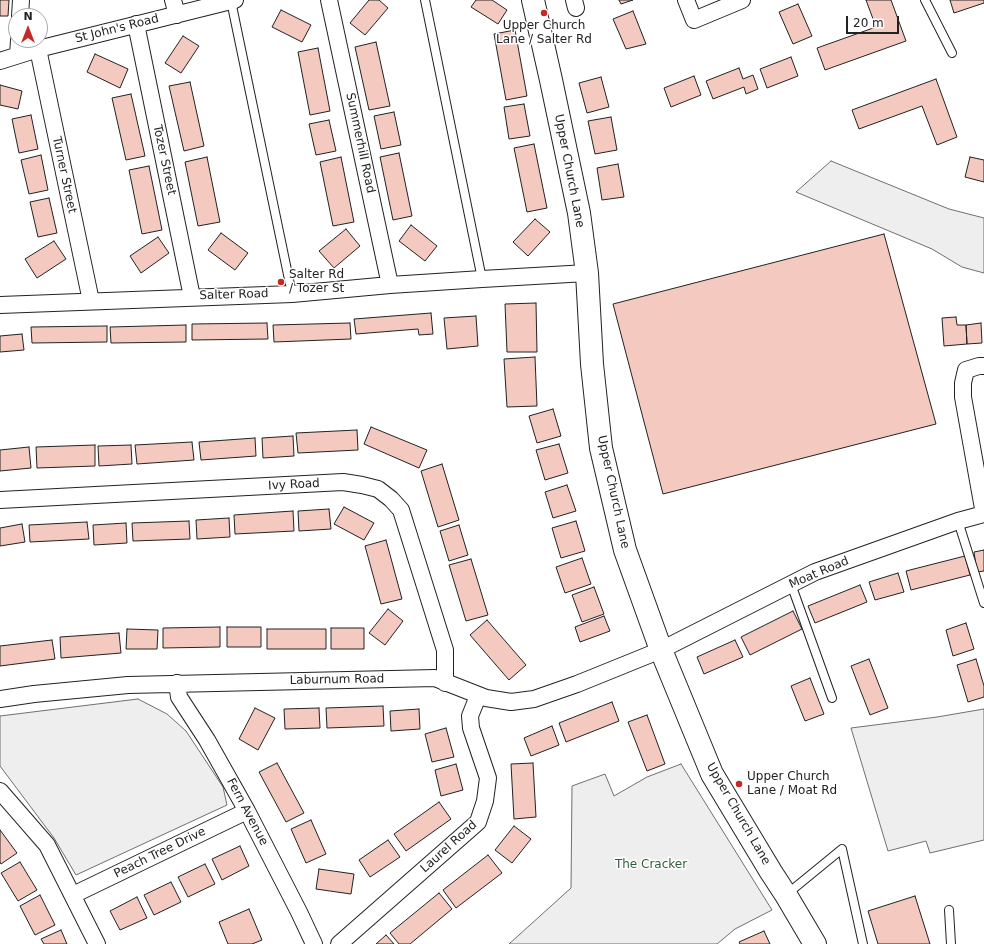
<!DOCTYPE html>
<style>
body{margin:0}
#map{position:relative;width:984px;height:944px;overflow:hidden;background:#fff;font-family:"DejaVu Sans",sans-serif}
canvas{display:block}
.north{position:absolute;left:8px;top:8px;width:40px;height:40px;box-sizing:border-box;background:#fff;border:1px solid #a7a7a7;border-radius:50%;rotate:0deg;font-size:11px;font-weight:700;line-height:16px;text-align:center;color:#222}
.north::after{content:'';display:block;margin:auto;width:14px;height:18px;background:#c62828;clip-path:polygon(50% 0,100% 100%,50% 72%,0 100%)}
.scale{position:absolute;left:846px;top:16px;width:53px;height:18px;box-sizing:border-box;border:2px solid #222;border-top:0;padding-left:5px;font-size:12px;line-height:14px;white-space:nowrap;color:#222;-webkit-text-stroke:3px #fff;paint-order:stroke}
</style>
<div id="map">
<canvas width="984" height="944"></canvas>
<div class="north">N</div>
<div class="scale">20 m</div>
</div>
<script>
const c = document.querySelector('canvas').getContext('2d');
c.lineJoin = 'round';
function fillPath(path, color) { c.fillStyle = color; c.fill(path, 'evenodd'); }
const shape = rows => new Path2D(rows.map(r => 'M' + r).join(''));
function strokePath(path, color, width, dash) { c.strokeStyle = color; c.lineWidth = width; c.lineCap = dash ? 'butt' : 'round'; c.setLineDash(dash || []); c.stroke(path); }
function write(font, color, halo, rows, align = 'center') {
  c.font = font + ' "DejaVu Sans",sans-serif'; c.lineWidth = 3; c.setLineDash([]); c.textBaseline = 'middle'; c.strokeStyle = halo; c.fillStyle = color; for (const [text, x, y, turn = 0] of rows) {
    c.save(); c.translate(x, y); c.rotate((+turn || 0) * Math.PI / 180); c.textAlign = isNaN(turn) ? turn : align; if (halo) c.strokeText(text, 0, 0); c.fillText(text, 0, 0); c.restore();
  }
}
const green = shape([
 [831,161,949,209,984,218,984,273,962,267,932,249,796,192,831,161],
 [138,699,167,714,186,731,223,787,227,805,76,875,54,838,0,766,0,716,138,699],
 [984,709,984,840,930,853,926,841,888,851,851,728,937,717,984,709],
 [681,764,772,910,735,929,717,944,509,944,571,888,572,786,605,774,614,796,647,777,681,764]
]);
const building = shape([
 [0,0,9,0,8,16,0,16,0,0],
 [369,0,379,0,388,8,365,35,350,23,369,0],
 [476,0,492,0,507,10,498,24,471,7,476,0],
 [619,0,633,0,621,4,619,0],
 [866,0,891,0,906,41,825,70,817,48,876,27,866,0],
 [950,0,984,0,984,3,954,13,950,0],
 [798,4,812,36,793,44,779,12,798,4],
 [281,10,311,25,302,42,272,27,281,10],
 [633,11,646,44,626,49,613,19,633,11],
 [515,30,527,96,506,100,494,34,515,30],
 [183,36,199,46,181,73,165,63,183,36],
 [376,42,390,106,369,110,355,47,376,42],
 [318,48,330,111,310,115,298,52,318,48],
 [95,54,128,69,120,88,87,72,95,54],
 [791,57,798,76,767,88,760,69,791,57],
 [739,68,743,79,753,75,758,89,746,94,744,87,713,99,706,81,739,68],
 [694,76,701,95,671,107,664,88,694,76],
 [601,77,609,107,587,113,579,83,601,77],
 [936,79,957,137,937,145,922,106,859,129,852,110,936,79],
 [190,82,204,146,184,151,169,86,190,82],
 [0,85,22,91,18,109,0,105,0,85],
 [131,94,145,156,126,160,112,98,131,94],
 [524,104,530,136,509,139,504,107,524,104],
 [394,112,401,145,381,149,374,116,394,112],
 [31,115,38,149,19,153,12,119,31,115],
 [611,117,617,150,595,154,588,121,611,117],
 [329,120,336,151,316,155,309,124,329,120],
 [534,144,547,208,527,212,514,148,534,144],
 [399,153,412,216,393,220,380,157,399,153],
 [41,155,48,190,29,194,21,160,41,155],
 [207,157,220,222,198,226,185,162,207,157],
 [341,157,354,222,333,226,320,162,341,157],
 [970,157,984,160,984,182,965,177,970,157],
 [618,164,624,197,602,200,597,168,618,164],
 [149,166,162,230,142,234,129,170,149,166],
 [49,198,57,233,38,237,30,202,49,198],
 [535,219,550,232,528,256,513,242,535,219],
 [411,225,437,246,425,261,399,241,411,225],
 [346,229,360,246,334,268,319,251,346,229],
 [221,233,248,253,235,270,208,250,221,233],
 [884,234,936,424,663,494,613,304,884,234],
 [158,237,169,253,141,273,130,256,158,237],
 [54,241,66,259,37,278,25,259,54,241],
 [536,303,537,352,507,352,505,304,536,303],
 [431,313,433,334,419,335,418,329,356,334,354,319,431,313],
 [476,316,478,346,447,349,444,318,476,316],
 [956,317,957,325,966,325,967,344,944,346,942,318,956,317],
 [267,323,268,339,192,340,192,324,267,323],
 [350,323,351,339,274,342,273,325,350,323],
 [981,323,982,343,967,344,966,325,981,323],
 [186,325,186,342,111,343,110,327,186,325],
 [107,326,107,342,32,343,31,327,107,326],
 [22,334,24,350,0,352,0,336,22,334],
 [535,357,537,406,507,407,504,359,535,357],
 [553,409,561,436,537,443,529,416,553,409],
 [371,427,427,450,419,468,364,444,371,427],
 [357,430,358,450,298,453,296,433,357,430],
 [293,436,294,456,263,458,262,438,293,436],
 [255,438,256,456,201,460,199,442,255,438],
 [192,442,194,460,137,464,135,445,192,442],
 [559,444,568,473,545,480,536,450,559,444],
 [95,445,95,466,37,468,36,447,95,445],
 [131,445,132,464,99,466,98,446,131,445],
 [29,447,31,468,0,471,0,450,29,447],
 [442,464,459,520,438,527,421,471,442,464],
 [567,485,576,511,553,518,545,492,567,485],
 [344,507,374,523,364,540,334,524,344,507],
 [329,509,331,529,299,531,298,511,329,509],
 [293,511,294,531,235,534,234,515,293,511],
 [229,518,230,537,197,539,196,520,229,518],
 [189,521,190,539,133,541,132,523,189,521],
 [576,521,585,551,561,558,552,528,576,521],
 [87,522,89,539,30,542,29,525,87,522],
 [126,523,127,543,94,545,93,525,126,523],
 [22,524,25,542,0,546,0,528,22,524],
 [459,525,468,555,449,561,440,531,459,525],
 [386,540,402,599,381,604,365,546,386,540],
 [984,550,984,571,977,572,974,552,984,550],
 [965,556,970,575,911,590,906,571,965,556],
 [582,558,591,584,565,593,556,567,582,558],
 [471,559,488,615,466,621,449,565,471,559],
 [898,573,904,592,875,600,869,582,898,573],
 [860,585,867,602,815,623,808,606,860,585],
 [594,587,604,614,582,622,572,595,594,587],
 [388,609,403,621,385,645,369,633,388,609],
 [793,611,802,629,750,655,741,637,793,611],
 [604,616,610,631,580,642,575,627,604,616],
 [487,620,526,665,509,680,470,635,487,620],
 [966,623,974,649,953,656,946,630,966,623],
 [220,627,220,647,163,648,163,628,220,627],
 [227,627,261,627,261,647,227,647,227,627],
 [331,628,364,628,364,649,331,649,331,628],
 [127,629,158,630,157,649,126,649,127,629],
 [267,629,326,629,326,649,267,649,267,629],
 [119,633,121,653,61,658,60,637,119,633],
 [52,640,55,659,0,666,0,646,52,640],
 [735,640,743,657,704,674,697,657,735,640],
 [869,659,888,708,870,715,851,666,869,659],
 [976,659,984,686,984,697,968,702,957,665,976,659],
 [810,678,824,714,805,721,791,686,810,678],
 [612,702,619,721,566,742,559,723,612,702],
 [383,706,384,726,327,728,326,708,383,706],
 [255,708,275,718,258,750,239,739,255,708],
 [319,708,320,728,285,729,284,709,319,708],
 [419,709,420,729,391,731,390,711,419,709],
 [647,715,665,764,647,771,628,722,647,715],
 [552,726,559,745,531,756,524,738,552,726],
 [446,728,454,757,432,762,425,734,446,728],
 [277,763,304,813,286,822,259,772,277,763],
 [533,763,536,817,514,819,511,764,533,763],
 [456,764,463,790,441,796,435,770,456,764],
 [439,802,451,819,406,851,394,834,439,802],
 [311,820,326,854,306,863,291,829,311,820],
 [514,826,531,839,512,863,495,850,514,826],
 [0,830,17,853,1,864,0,862,0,830],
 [388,840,400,857,370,877,359,860,388,840],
 [240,846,249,866,222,880,212,859,240,846],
 [488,855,502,873,456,908,443,890,488,855],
 [20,862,37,890,18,901,1,873,20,862],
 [205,864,215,884,188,897,178,877,205,864],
 [319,869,354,874,351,894,316,889,319,869],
 [171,882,181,902,154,915,144,895,171,882],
 [439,893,452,909,410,944,399,944,390,933,439,893],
 [40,895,55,925,35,935,20,906,40,895],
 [915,896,930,944,878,944,868,911,915,896],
 [137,897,147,918,120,930,110,911,137,897],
 [249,909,262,940,252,944,228,944,219,922,249,909],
 [61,930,67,944,44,944,41,939,61,930],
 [764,931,770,944,740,944,739,942,764,931],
 [386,935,394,944,376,944,386,935]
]);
const lane = shape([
 [425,0,482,279],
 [925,0,952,53],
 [231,1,292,294],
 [958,521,984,603],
 [791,584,832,698],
 [787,894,842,849,863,944],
 [949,910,951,944]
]);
const street = shape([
 [173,0,177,15],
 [329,0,390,285],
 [574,0,576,8],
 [686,0,694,20,742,0],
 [20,16,21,0],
 [136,24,192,297],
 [38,49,91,301],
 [18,55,19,40],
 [0,61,38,49,235,0],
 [0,305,292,294,390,285,482,279,587,273],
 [0,500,343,482,362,485,378,489,391,499,401,510,445,650,445,683],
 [984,514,963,397,963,383,966,370,979,366,984,366],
 [177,683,179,697,207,740,247,811,299,912,314,944],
 [0,699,34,694,128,685,435,678,486,698,511,702,534,699,577,684,661,650,815,572,958,521,984,514],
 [0,791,47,845,97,944],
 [73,895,247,811],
 [339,944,478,822,485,801,488,778,471,728,470,716,478,696]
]);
const secondary = shape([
 [533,0,551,80,579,213,587,273,592,364,601,448,625,550,661,650,712,774,771,872,786,895,815,944]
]);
const markers = [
 [544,13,4,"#c62828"],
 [281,282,4,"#c62828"],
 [739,784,4,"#c62828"]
];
const poiNames = [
 ["Upper Church",544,26,"center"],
 ["Lane / Salter Rd",544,40,"center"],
 ["Salter Rd",289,275],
 ["/ Tozer St",289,289],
 ["Upper Church",747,777],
 ["Lane / Moat Rd",747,791]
];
const streetNames = [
 ["St John's Road",117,29,-14],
 ["Summerhill Road",360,143,78],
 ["Tozer Street",164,160,78],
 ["Upper Church Lane",569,171,79],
 ["Turner Street",64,175,78],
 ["Salter Road",234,295,-2],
 ["Ivy Road",294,485,-3],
 ["Upper Church Lane",613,492,78],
 ["Moat Road",819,573,-23],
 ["Laburnum Road",337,680,-1],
 ["Fern Avenue",247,812,62],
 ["Upper Church Lane",738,814,60],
 ["Laurel Road",449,847,-42],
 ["Peach Tree Drive",160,853,-26]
];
const parkNames = [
 ["The Cracker",651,865]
];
fillPath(green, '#eee');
strokePath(green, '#6f6f6f', 1);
fillPath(building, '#f3c9c0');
strokePath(building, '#222', 1);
strokePath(lane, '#222', 10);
strokePath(street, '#222', 18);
strokePath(secondary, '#222', 24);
strokePath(lane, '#fff', 8);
strokePath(street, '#fff', 16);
strokePath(secondary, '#fff', 22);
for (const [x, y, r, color] of markers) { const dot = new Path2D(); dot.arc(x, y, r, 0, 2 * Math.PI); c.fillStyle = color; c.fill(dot); strokePath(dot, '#fff', 1.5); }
write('12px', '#222', '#fff', poiNames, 'left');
write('12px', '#222', '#fff', streetNames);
write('12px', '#2f5e38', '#fff', parkNames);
</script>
